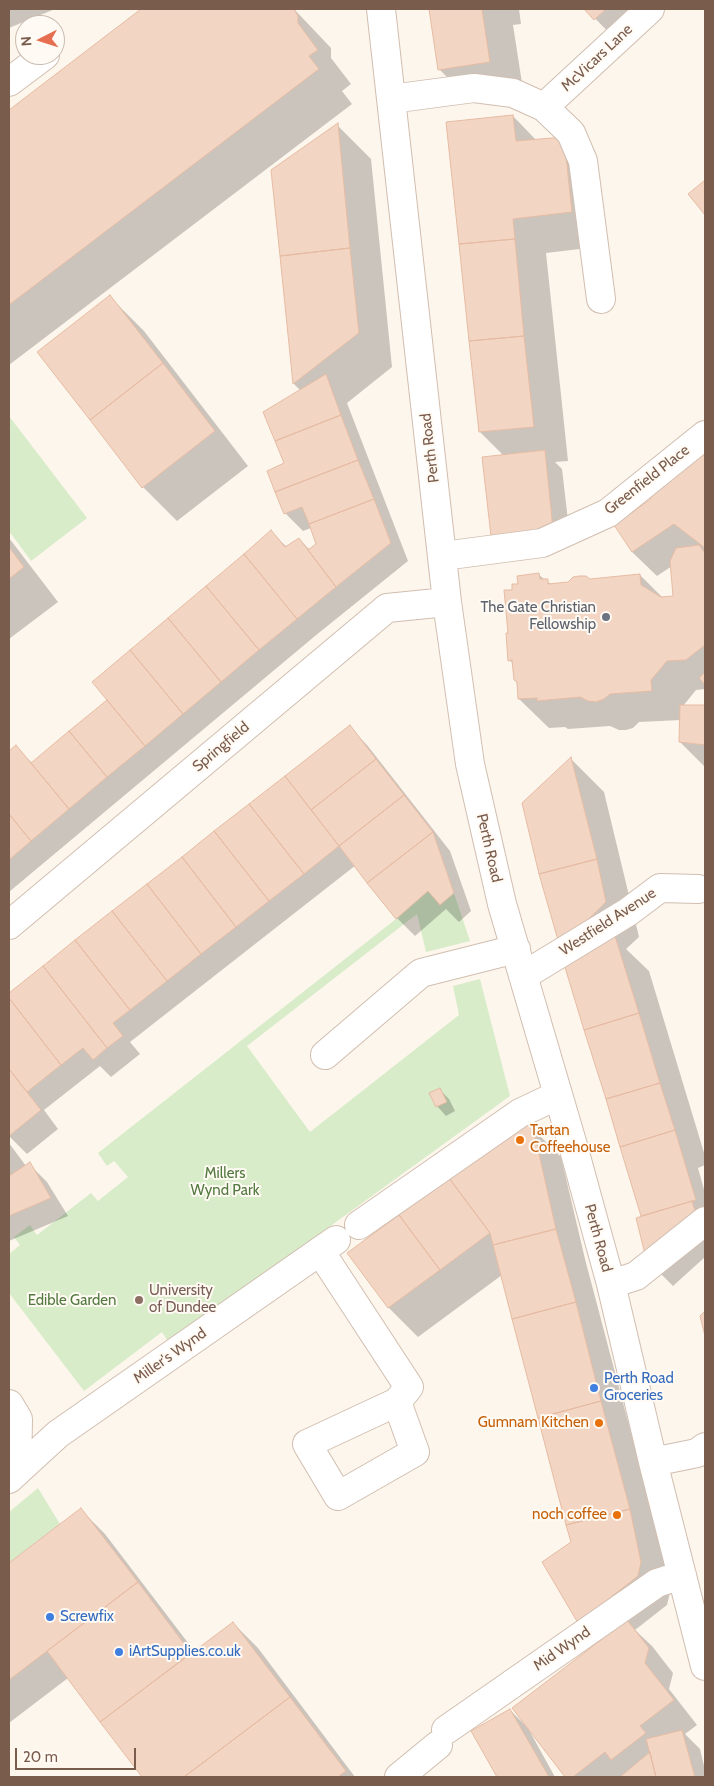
<!DOCTYPE html>
<style>
body{margin:0}
#map{position:relative;width:714px;height:1786px;overflow:hidden;background:#fdf6ec;font-family:Cabin,sans-serif}
canvas{display:block}
.frame{position:absolute;inset:0;border:10px solid #7a5c4d;pointer-events:none}
.north{position:absolute;left:15px;top:15px;width:50px;height:50px;box-sizing:border-box;background:#fffaf3;border:1px solid #cabbb1;border-radius:50%;rotate:265deg;font-size:14px;font-weight:700;line-height:20px;text-align:center;color:#7a5c4d}
.north::after{content:'';display:block;margin:auto;width:18px;height:22px;background:#e76f51;clip-path:polygon(50% 0,100% 100%,50% 72%,0 100%)}
.scale{position:absolute;left:15px;top:1748px;width:121px;height:22px;box-sizing:border-box;border:2px solid #7a5c4d;border-top:0;padding-left:6px;font-size:15px;line-height:18px;white-space:nowrap;color:#7a5c4d;-webkit-text-stroke:4px #fffaf3;paint-order:stroke}
</style>
<div id="map">
<canvas width="714" height="1786"></canvas>
<div class="frame"></div>
<div class="north">N</div>
<div class="scale">20 m</div>
</div>
<script>
const c = document.querySelector('canvas').getContext('2d');
c.lineJoin = 'round';
function fillPath(path, color) { c.fillStyle = color; c.fill(path, 'evenodd'); }
const shape = rows => new Path2D(rows.map(r => 'M' + r).join(''));
function strokePath(path, color, width, dash) { c.strokeStyle = color; c.lineWidth = width; c.lineCap = dash ? 'butt' : 'round'; c.setLineDash(dash || []); c.stroke(path); }
function write(font, color, halo, rows, align = 'center') {
  c.font = font + ' Cabin,sans-serif'; c.lineWidth = 4; c.setLineDash([]); c.textBaseline = 'middle'; c.strokeStyle = halo; c.fillStyle = color; for (const [text, x, y, turn = 0] of rows) {
    c.save(); c.translate(x, y); c.rotate((+turn || 0) * Math.PI / 180); c.textAlign = isNaN(turn) ? turn : align; if (halo) c.strokeText(text, 0, 0); c.fillText(text, 0, 0); c.restore();
  }
}
const green = shape([
 [9,416,87,518,31,561,9,531],
 [428,891,454,893,470,941,426,952,417,914,247,1046,310,1132,459,1015,453,986,480,979,510,1096,169,1343,162,1332,84,1391,9,1293,9,1254,20,1245,14,1237,30,1225,37,1235,91,1193,98,1201,128,1177,114,1161,107,1166,98,1153,396,919],
 [38,1488,60,1524,9,1563,9,1512]
]);
const shadow = shape([
 [9,9,55,9,9,28],
 [143,9,294,9,331,48,331,58,351,84,342,91,352,104,9,365,9,112],
 [430,9,519,9,521,24,513,25,524,96,473,103,439,69],
 [586,9,658,9,619,43],
 [513,116,537,141,563,138,605,246,546,253,568,461,555,462,562,469,571,546,510,554,504,456,480,432],
 [337,125,371,159,392,367,347,403,408,561,315,636,9,892,9,752,16,747,33,764,109,700,271,532,287,547,299,539,310,550,318,544,311,528,303,531,285,513,286,464,301,391,294,384,272,171],
 [110,297,144,331,248,466,177,521,143,487,38,352],
 [705,451,705,689,696,690,683,706,705,706,705,767,680,742,681,720,639,722,633,728,626,730,619,730,610,726,568,729,565,727,549,728,519,699,514,664,509,660,513,591,519,585,539,575,552,585,640,575,663,598,675,597,672,566,657,576,632,552,652,499],
 [9,538,58,602,9,639],
 [349,727,367,745,450,851,471,911,459,922,446,909,415,936,397,918,356,865,130,1042,140,1054,111,1077,100,1066,44,1110,58,1129,27,1154,9,1136,9,994],
 [571,759,604,792,639,937,626,949,649,971,705,1156,705,1165,698,1168,705,1193,705,1257,673,1286,649,1262,643,1217,566,964],
 [439,1089,449,1099,455,1111,446,1116,437,1106],
 [532,1128,561,1157,585,1259,659,1539,670,1592,667,1605,635,1630,652,1646,673,1673,669,1689,697,1725,685,1734,700,1749,705,1770,705,1777,567,1777,530,1729,529,1730,555,1777,498,1777,472,1732,510,1710,526,1726,600,1642,579,1622,572,1543,502,1275,418,1337,389,1308,349,1254],
 [9,1143,26,1166,29,1164,47,1182,68,1216,9,1241],
 [81,1510,105,1534,195,1652,233,1623,258,1648,355,1777,144,1777,68,1678,9,1723,9,1564]
]);
const building = shape([
 [141,9,294,9,298,16,298,23,318,50,309,56,319,69,9,305,9,110,141,9],
 [429,9,482,9,490,62,438,70,429,9],
 [584,9,606,9,594,20,584,9],
 [513,115,516,141,564,137,572,212,513,219,515,239,459,244,446,122,513,115],
 [338,123,350,248,280,256,271,170,338,123],
 [705,180,705,215,688,194,705,180],
 [515,239,524,336,469,341,459,244,515,239],
 [350,248,359,333,293,384,280,256,350,248],
 [110,295,163,363,90,420,37,352,110,295],
 [524,336,534,427,479,432,469,341,524,336],
 [163,363,215,431,142,488,90,420,163,363],
 [326,374,341,415,275,441,263,412,326,374],
 [341,415,358,460,275,492,267,471,284,463,275,441,341,415],
 [545,450,553,529,491,536,482,457,545,450],
 [705,450,705,548,674,524,632,552,614,525,651,499,649,491,705,450],
 [358,460,374,499,309,524,302,507,284,514,275,492,358,460],
 [374,499,391,543,336,587,308,550,316,544,309,524,374,499],
 [271,530,285,547,299,538,336,587,297,619,244,554,271,530],
 [699,545,705,553,705,645,686,660,667,661,651,680,652,691,610,694,604,699,596,702,588,701,580,697,537,701,537,698,518,699,517,682,514,680,512,660,508,661,506,633,508,633,504,590,512,590,512,584,518,584,517,576,539,573,540,579,548,579,548,584,568,582,573,577,579,576,586,576,590,579,640,574,641,585,661,597,673,596,670,561,676,548,699,545],
 [9,547,24,567,9,579,9,547],
 [244,554,297,619,259,650,206,586,244,554],
 [206,586,259,650,221,682,168,618,206,586],
 [168,618,221,682,183,714,130,650,168,618],
 [130,650,183,714,145,746,92,682,130,650],
 [705,672,705,685,699,678,705,672],
 [107,700,145,746,107,777,69,731,107,700],
 [680,705,705,705,705,745,679,742,680,705],
 [350,725,376,759,311,810,285,776,350,725],
 [69,731,107,777,69,809,31,763,69,731],
 [16,745,69,809,31,841,9,814,9,751,16,745],
 [571,757,597,859,539,874,522,803,571,757],
 [376,759,404,795,339,846,311,810,376,759],
 [285,776,339,846,304,874,249,804,285,776],
 [404,795,433,832,367,883,339,846,404,795],
 [249,804,304,874,269,901,214,831,249,804],
 [9,814,31,841,9,860,9,814],
 [214,831,269,901,236,927,182,857,214,831],
 [433,832,454,893,440,905,428,891,396,919,367,883,433,832],
 [182,857,236,927,201,954,147,884,182,857],
 [597,859,606,902,560,947,539,874,597,859],
 [147,884,201,954,167,981,112,911,147,884],
 [112,911,167,981,130,1010,75,940,112,911],
 [615,936,639,1013,584,1030,564,964,615,936],
 [75,940,130,1010,113,1023,123,1036,107,1048,43,966,75,940],
 [43,966,107,1048,93,1060,83,1048,61,1065,9,998,9,993,43,966],
 [9,998,61,1065,27,1092,9,1069,9,998],
 [639,1013,660,1083,606,1099,584,1030,639,1013],
 [9,1069,41,1110,9,1136,9,1069],
 [660,1083,675,1130,620,1147,606,1099,660,1083],
 [440,1088,447,1102,436,1107,429,1093,440,1088],
 [523,1121,533,1127,556,1229,493,1245,490,1233,449,1178,523,1121],
 [675,1130,696,1200,641,1216,620,1147,675,1130],
 [30,1162,51,1198,9,1216,9,1176,30,1162],
 [449,1178,490,1233,440,1270,399,1215,449,1178],
 [692,1201,697,1217,647,1262,636,1218,692,1201],
 [399,1215,440,1270,388,1308,347,1253,399,1215],
 [556,1229,576,1302,512,1319,493,1245,556,1229],
 [576,1302,601,1401,538,1418,512,1319,576,1302],
 [705,1311,705,1336,700,1316,705,1311],
 [601,1401,630,1509,566,1525,538,1418,601,1401],
 [81,1508,138,1582,9,1680,9,1563,81,1508],
 [630,1509,641,1562,638,1576,578,1623,542,1562,571,1542,566,1525,630,1509],
 [138,1582,191,1653,100,1722,47,1651,138,1582],
 [627,1620,649,1648,645,1663,674,1700,640,1726,646,1733,611,1760,605,1752,573,1777,565,1777,512,1708,627,1620],
 [233,1622,290,1697,184,1777,142,1777,100,1722,233,1622],
 [290,1697,346,1771,338,1777,184,1777,290,1697],
 [510,1709,549,1777,497,1777,471,1731,510,1709],
 [682,1730,695,1777,656,1777,646,1739,682,1730],
 [650,1752,656,1777,620,1777,650,1752]
]);
const minor = shape([
 [381,9,447,602,470,764,502,904,572,1142,611,1284,653,1462,705,1666],
 [9,82,45,55],
 [391,99,474,88,513,93,544,107,571,133,583,161,601,299],
 [544,107,650,9],
 [443,556,542,543,608,513,705,435],
 [9,925,387,608,447,602],
 [523,976,628,912,660,888,698,889],
 [325,1055,421,973,516,949],
 [359,1225,520,1113,558,1095],
 [320,1251,409,1387,397,1402,415,1452,338,1496,307,1444,397,1402],
 [611,1284,636,1276,705,1221],
 [9,1404,18,1419,17,1472],
 [653,1462,697,1453,705,1447],
 [9,1479,58,1434,336,1240],
 [446,1730,657,1583,682,1575],
 [399,1777,438,1745]
]);
const markers = [
 [606,617,5,"#6b7280"],
 [520,1140,5,"#e8710a"],
 [139,1300,5,"#8d6e63"],
 [594,1388,5,"#3f7fe0"],
 [599,1423,5,"#e8710a"],
 [617,1515,5,"#e8710a"],
 [50,1617,5,"#3f7fe0"],
 [119,1652,5,"#3f7fe0"]
];
const streetNames = [
 ["McVicars Lane",597,58,-43],
 ["Perth Road",430,448,-97],
 ["Greenfield Place",647,480,-38],
 ["Springfield",221,747,-40],
 ["Perth Road",489,848,77],
 ["Westfield Avenue",608,922,-33],
 ["Perth Road",598,1238,75],
 ["Miller's Wynd",170,1356,-35],
 ["Mid Wynd",562,1649,-35]
];
const worshipNames = [
 ["The Gate Christian",596,608],
 ["Fellowship",596,625]
];
const foodNames = [
 ["Tartan",530,1131,"left"],
 ["Coffeehouse",530,1148,"left"],
 ["Gumnam Kitchen",589,1423],
 ["noch coffee",607,1515]
];
const parkNames = [
 ["Millers",225,1174],
 ["Wynd Park",225,1191],
 ["Edible Garden",72,1301]
];
const educationNames = [
 ["University",149,1291],
 ["of Dundee",149,1308]
];
const shopNames = [
 ["Perth Road",604,1379],
 ["Groceries",604,1396],
 ["Screwfix",60,1617],
 ["iArtSupplies.co.uk",129,1652]
];
fillPath(green, '#d8ecc9');
fillPath(shadow, '#0003');
fillPath(building, '#f3d5c3');
strokePath(building, '#e6bba3', 1);
strokePath(minor, '#d1beb0', 30);
strokePath(minor, '#fff', 28);
for (const [x, y, r, color] of markers) { const dot = new Path2D(); dot.arc(x, y, r, 0, 2 * Math.PI); c.fillStyle = color; c.fill(dot); strokePath(dot, '#fffaf3', 2); }
write('15px', '#7a5c4d', '#fffaf3', streetNames);
write('15px', '#5b616d', '#fffaf3', worshipNames, 'right');
write('15px', '#c56008', '#fffaf3', foodNames, 'right');
write('15px', '#537a41', '#fffaf3', parkNames);
write('15px', '#785e54', '#fffaf3', educationNames, 'left');
write('15px', '#366cbe', '#fffaf3', shopNames, 'left');
</script>
